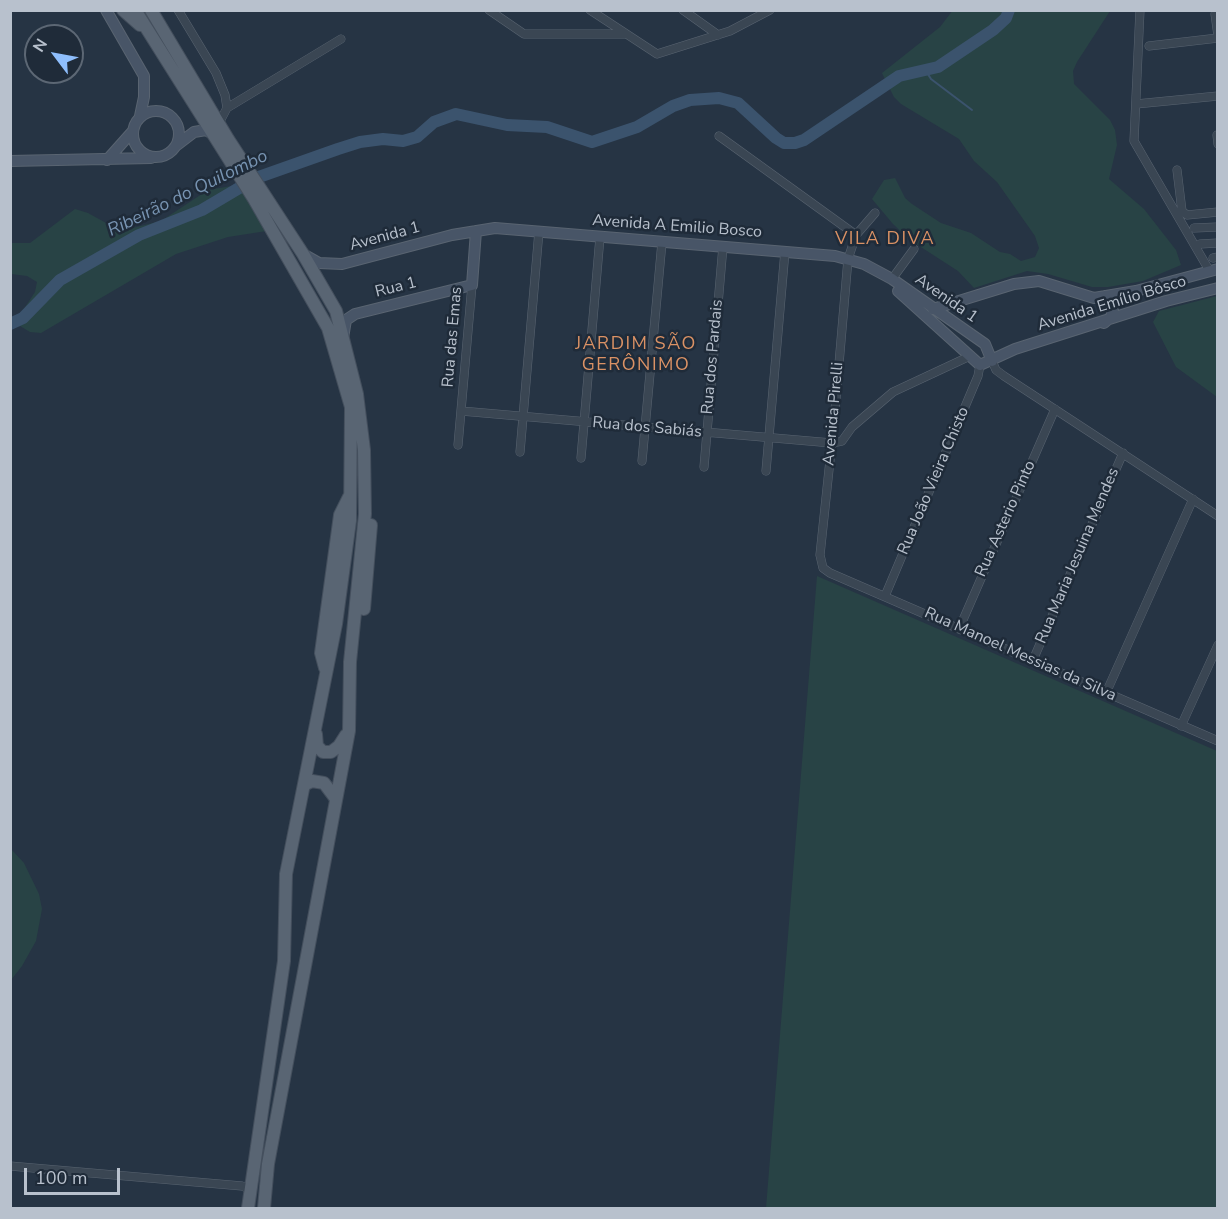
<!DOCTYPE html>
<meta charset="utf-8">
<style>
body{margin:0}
#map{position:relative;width:1228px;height:1219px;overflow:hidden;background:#263444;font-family:"Nunito Sans",sans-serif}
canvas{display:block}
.frame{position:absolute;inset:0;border:12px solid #b8c1cd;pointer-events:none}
.north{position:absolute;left:24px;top:24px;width:60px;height:60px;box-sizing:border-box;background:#1f2b39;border:2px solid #5c6774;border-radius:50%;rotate:302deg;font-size:16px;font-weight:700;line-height:24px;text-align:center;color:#b8c1cd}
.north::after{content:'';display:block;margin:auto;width:21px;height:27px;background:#8ebefc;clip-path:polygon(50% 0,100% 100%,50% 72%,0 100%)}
.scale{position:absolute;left:24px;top:1168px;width:96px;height:27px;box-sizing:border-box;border:3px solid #b8c1cd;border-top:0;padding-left:8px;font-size:18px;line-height:21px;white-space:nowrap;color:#b8c1cd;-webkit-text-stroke:4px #1f2b39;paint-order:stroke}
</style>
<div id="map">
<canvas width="1228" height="1219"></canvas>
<div class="frame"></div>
<div class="north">N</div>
<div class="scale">100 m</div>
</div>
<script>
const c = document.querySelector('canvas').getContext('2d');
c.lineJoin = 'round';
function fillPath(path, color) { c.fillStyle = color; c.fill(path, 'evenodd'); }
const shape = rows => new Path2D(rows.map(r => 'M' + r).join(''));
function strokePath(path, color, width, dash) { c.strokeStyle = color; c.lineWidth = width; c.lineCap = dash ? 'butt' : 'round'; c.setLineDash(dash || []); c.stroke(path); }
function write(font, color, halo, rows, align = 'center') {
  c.font = font + ' "Nunito Sans",sans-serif'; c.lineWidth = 5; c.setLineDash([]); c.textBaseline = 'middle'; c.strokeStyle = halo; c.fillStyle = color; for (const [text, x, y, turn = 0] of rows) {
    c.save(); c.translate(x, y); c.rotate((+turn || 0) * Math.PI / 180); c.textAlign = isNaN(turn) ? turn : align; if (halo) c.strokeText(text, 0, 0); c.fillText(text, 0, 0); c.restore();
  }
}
const green = shape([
 [953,10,1110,11,1077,62,1073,71,1074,84,1110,120,1115,130,1117,145,1109,179,1144,209,1176,250,1181,265,1143,281,1108,287,1092,287,1048,274,1027,271,974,288,958,271,910,240,893,224,872,199,884,180,895,178,905,198,912,204,941,223,971,233,1000,252,1010,254,1021,261,1035,257,1039,248,1035,236,997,182,974,161,959,139,901,104,894,97,882,73,940,27],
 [231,186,241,188,257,217,273,230,228,237,176,254,41,333,30,332,20,326,20,315,35,292,37,282,27,276,11,274,11,243,30,243,75,209,88,213,117,229,128,229,161,221,208,190],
 [1217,296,1217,397,1176,367,1153,322,1159,311],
 [817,576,1217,751,1217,1208,766,1208],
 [11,849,24,863,39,894,42,909,36,941,22,966,11,980]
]);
const stream = shape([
 [926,71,931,79,972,110]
]);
const river = shape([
 [10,324,23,318,60,280,139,235,202,210,256,178,338,149,360,142,383,139,403,141,417,137,434,122,456,114,507,125,547,127,592,142,637,127,673,106,690,100,719,98,738,103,776,138,784,143,795,143,804,140,899,76,938,67,993,30,1006,18,1009,10]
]);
const street = shape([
 [178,10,216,73,225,95,227,108,219,123],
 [489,10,524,34,624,34],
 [590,10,657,54,730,31,770,10],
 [683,10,718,35],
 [1140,10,1134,141,1209,270],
 [1215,14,1218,36],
 [1149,46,1218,38],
 [1136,104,1218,96],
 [227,108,341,39],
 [1217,135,1218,144],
 [719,136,856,235],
 [1177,170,1182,211,1187,215,1218,212],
 [875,213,856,235,848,259,834,422,820,555,823,568,830,573,1218,741],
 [1194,228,1218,227],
 [1200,244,1218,243],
 [1213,258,1218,257],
 [892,279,914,249],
 [992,361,996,370,1004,376,1218,516],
 [461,411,832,443,842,441,852,427,893,392,968,357],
 [458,445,472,285],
 [520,452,539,231],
 [581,458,600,237],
 [642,461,662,242],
 [704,467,723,246],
 [766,471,785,251],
 [885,596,978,376,980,365],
 [959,629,1055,409],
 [1033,660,1123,453],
 [1106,693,1193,499],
 [1181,726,1218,645],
 [10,1166,242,1186,251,1190]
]);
const secondary = shape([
 [106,10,144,76,144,97,140,116],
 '133 134a23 23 0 1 1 46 0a23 23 0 1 1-46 0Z',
 [177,145,194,132,206,130,214,135],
 [107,160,132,132],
 [10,161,151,158],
 [303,254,319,263,342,264,452,235,495,228,835,256,864,264,892,279,985,344,992,361],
 [898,291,980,365,1015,349,1166,301,1218,288],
 [933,309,1014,284,1039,281,1094,298,1136,291,1218,269],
 [1104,323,1111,317,1113,310,1105,296],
 [343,338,346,320,355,314,472,285,476,231]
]);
const primary = shape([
 [123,10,140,25],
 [135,10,254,199,328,328,351,407,350,521,336,624,286,874,284,961,248,1208],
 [151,10,228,139,303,254,336,311,357,394,364,450,365,514,350,662,349,731,268,1164,264,1208],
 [364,609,371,525],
 [325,668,321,653,340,515,349,497],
 [316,734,317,746,323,752,331,752,339,746,346,735],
 [304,785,312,781,324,783,336,799]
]);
const streetNames = [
 ["Avenida A Emilio Bosco",677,227,4],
 ["Avenida 1",385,237,-15],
 ["Rua 1",396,288,-14],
 ["Avenida 1",946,299,35],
 ["Avenida Emílio Bôsco",1112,304,-17],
 ["Rua das Emas",453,337,-85],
 ["Rua dos Pardais",713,357,-85],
 ["Avenida Pirelli",834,414,-85],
 ["Rua dos Sabiás",647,428,5],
 ["Rua João Vieira Chisto",934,481,-67],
 ["Rua Asterio Pinto",1006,519,-66],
 ["Rua Maria Jesuina Mendes",1078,556,-67],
 ["Rua Manoel Messias da Silva",1020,655,24]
];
const waterNames = [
 ["Ribeirão do Quilombo",188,194,-26]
];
const neighbourhoodNames = [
 ["VILA DIVA",885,240],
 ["JARDIM SÃO",636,345],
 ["GERÔNIMO",636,366]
];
fillPath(green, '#284345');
strokePath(stream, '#3b536d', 2);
strokePath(river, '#3b536d', 12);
strokePath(street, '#596471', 9);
strokePath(secondary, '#596471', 12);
strokePath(primary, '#444f5d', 14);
strokePath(street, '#3a4653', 8);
strokePath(secondary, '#485567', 10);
strokePath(primary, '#596573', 12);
write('16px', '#b8c1cd', '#1f2b39', streetNames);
write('italic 18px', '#7793b1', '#1f2b39', waterNames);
c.letterSpacing = '1.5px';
write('18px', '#db9265', '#1f2b39', neighbourhoodNames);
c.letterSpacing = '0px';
</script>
